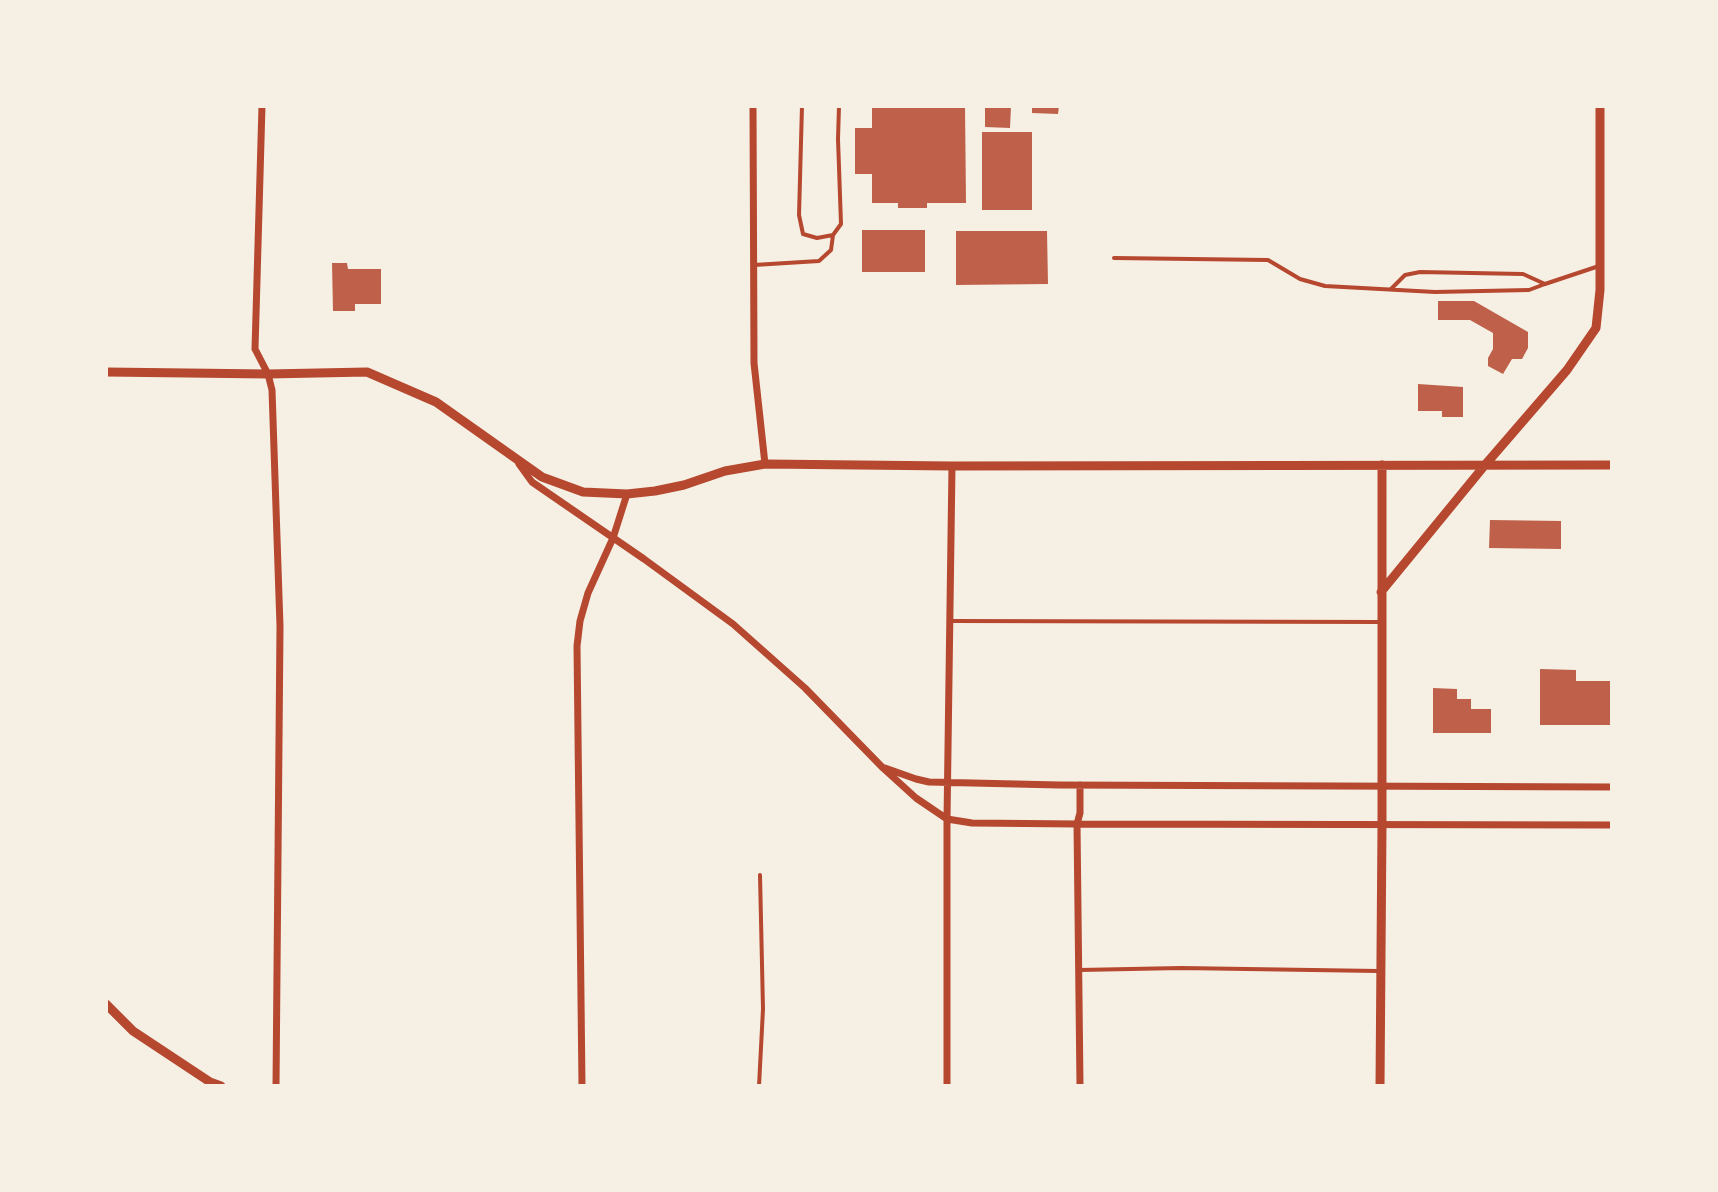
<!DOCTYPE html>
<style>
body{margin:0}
#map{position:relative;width:1718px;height:1192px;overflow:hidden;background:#f6efe4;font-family:"Archivo Narrow",sans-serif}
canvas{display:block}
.frame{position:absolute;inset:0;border:108px solid #f6efe4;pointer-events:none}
</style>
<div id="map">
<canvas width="1718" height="1192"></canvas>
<div class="frame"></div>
</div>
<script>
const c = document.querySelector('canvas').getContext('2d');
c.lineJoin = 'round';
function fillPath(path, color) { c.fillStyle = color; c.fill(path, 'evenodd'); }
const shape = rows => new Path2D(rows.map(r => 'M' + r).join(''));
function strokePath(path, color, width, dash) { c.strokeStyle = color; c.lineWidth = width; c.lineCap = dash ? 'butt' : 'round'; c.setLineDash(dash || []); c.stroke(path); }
const building = shape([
 [872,106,965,106,966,203,927,203,927,208,898,208,898,203,872,203,872,174,855,174,855,128,872,128],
 [985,106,1011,106,1010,128,985,127],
 [1032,106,1059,106,1058,114,1032,113],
 [982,132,1032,132,1032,210,982,210],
 [862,230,925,230,925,272,862,272],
 [956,231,1047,231,1048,284,956,285],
 [332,263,347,263,348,269,381,269,381,304,355,304,355,311,333,311],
 [1438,301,1474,301,1528,332,1528,348,1522,359,1512,359,1503,374,1488,366,1488,358,1493,349,1493,333,1470,320,1438,320],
 [1418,384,1463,387,1463,417,1442,417,1442,411,1418,411],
 [1490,520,1561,521,1561,549,1489,548],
 [1540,669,1576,670,1576,681,1612,681,1612,725,1540,725],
 [1433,688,1457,689,1457,699,1471,699,1471,709,1491,709,1491,733,1433,733]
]);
const service = shape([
 [802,106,799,215,803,234,817,238,833,235,841,224,838,139,839,106],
 [1114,258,1268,260,1300,279,1325,286,1435,292,1529,290,1545,284,1523,274,1420,272,1405,275,1391,289],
 [754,265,819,261,831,250,833,235],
 [1545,284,1599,266],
 [952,621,1381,622],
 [1079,970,1181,968,1378,971],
 [759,1086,763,1009,760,875]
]);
const minor = shape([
 [262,106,255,349,268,374,272,390,280,626,276,1086],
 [753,106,754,363,765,464],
 [519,464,532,482,644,559,733,624,805,688,883,768,916,798,947,819,972,823,1077,824,1612,825],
 [885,768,916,779,929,782,1059,785,1612,787],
 [1080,785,1080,813,1077,824,1080,1086],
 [582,1086,577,646,580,621,588,593,613,538,627,494],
 [947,1086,947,819,952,466]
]);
const tertiary = shape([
 [106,372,268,374,367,372,436,402,542,477,583,492,627,494,655,491,684,485,725,471,765,464,952,466,1612,465],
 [1381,592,1485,465,1567,370,1596,328,1600,290,1600,106],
 [106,1004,133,1031,210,1082,221,1086],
 [1380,1086,1382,825,1382,465]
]);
fillPath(building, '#bf614a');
strokePath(service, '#b5482f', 4);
strokePath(minor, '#b5482f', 7);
strokePath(tertiary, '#b5482f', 9);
</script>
